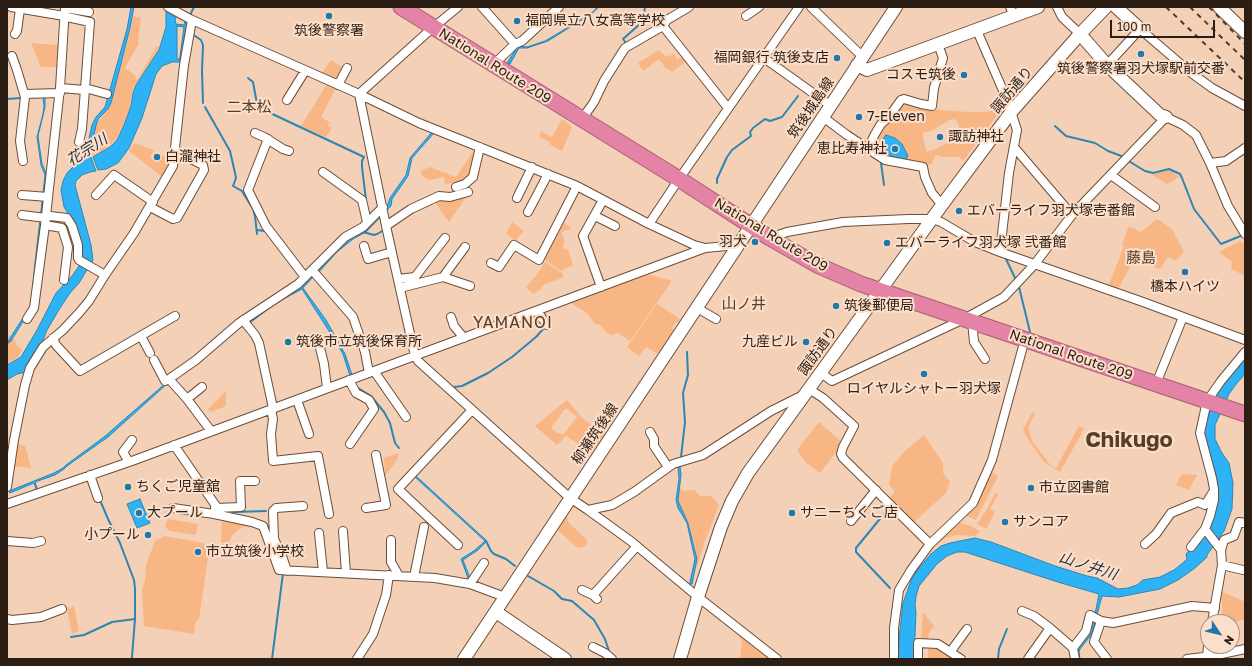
<!DOCTYPE html>
<meta charset="utf-8">
<style>
body{margin:0}
#map{position:relative;width:1252px;height:666px;overflow:hidden;background:#f4d0b7;font-family:"Golos Text",sans-serif}
canvas{display:block}
.frame{position:absolute;inset:0;border:8px solid #2b1e14;pointer-events:none}
.north{position:absolute;left:1200px;top:614px;width:40px;height:40px;box-sizing:border-box;background:#fcdfca;border:1px solid #a89281;border-radius:50%;rotate:125deg;font-size:11px;font-weight:700;line-height:16px;text-align:center;color:#2b1e14}
.north::after{content:'';display:block;margin:auto;width:14px;height:18px;background:#1f78a7;clip-path:polygon(50% 0,100% 100%,50% 72%,0 100%)}
.scale{position:absolute;left:1110px;top:20px;width:105px;height:18px;box-sizing:border-box;border:2px solid #2b1e14;border-top:0;padding-left:5px;font-size:12px;line-height:14px;white-space:nowrap;color:#2b1e14;-webkit-text-stroke:3px #fcdfca;paint-order:stroke}
</style>
<div id="map">
<canvas width="1252" height="666"></canvas>
<div class="frame"></div>
<div class="north">N</div>
<div class="scale">100 m</div>
</div>
<script>
const c = document.querySelector('canvas').getContext('2d');
c.lineJoin = 'round';
function fillPath(path, color) { c.fillStyle = color; c.fill(path, 'evenodd'); }
const shape = rows => new Path2D(rows.map(r => 'M' + r).join(''));
function strokePath(path, color, width, dash) { c.strokeStyle = color; c.lineWidth = width; c.lineCap = dash ? 'butt' : 'round'; c.setLineDash(dash || []); c.stroke(path); }
function write(font, color, halo, rows, align = 'center') {
  c.font = font + ' "Golos Text","Noto Sans JP",sans-serif'; c.lineWidth = 4; c.setLineDash([]); c.textBaseline = 'middle'; c.strokeStyle = halo; c.fillStyle = color; for (const [text, x, y, turn = 0] of rows) {
    c.save(); c.translate(x, y); c.rotate((+turn || 0) * Math.PI / 180); c.textAlign = isNaN(turn) ? turn : align; if (halo) c.strokeText(text, 0, 0); c.fillText(text, 0, 0); c.restore();
  }
}
const green = shape([
 [133,16,141,18,138,40,139,43,125,68,136,76,135,78,137,80,157,46,159,47,157,54,135,85,132,93,130,106,123,125,116,139,109,146,100,153,88,157,96,126,99,120,108,110,111,104,131,29],
 [31,43,59,45,58,67,41,67],
 [659,50,666,57,674,54,678,60,685,54,688,60,672,72,668,69,666,69,659,59,643,71,638,63],
 [331,60,342,67,334,81,322,73],
 [327,84,336,88,321,117,329,122,328,126,332,128,326,137,301,126],
 [904,103,939,110,968,112,987,112,1003,107,963,161,960,157,942,157,936,155,932,163,929,165,926,164,923,166,884,159,875,147,875,135,900,105],
 [955,119,959,125,959,132,957,138,933,150,927,152,923,139,923,133,933,130,950,120],
 [562,119,572,127,562,151,549,144,550,142,539,137,541,131,552,137],
 [134,143,154,150,150,158,158,162,162,155,170,160,169,166,162,177,129,151],
 [474,150,478,152,470,177,462,181,445,184,444,177,429,180,422,176,420,171,430,167,456,177],
 [1169,170,1177,175,1179,177,1167,184,1152,175],
 [466,197,449,222,434,201,442,199,450,200],
 [1157,219,1172,229,1184,252,1176,261,1168,257,1160,269,1152,266,1136,256,1117,291,1108,287,1124,246,1122,244,1129,226,1141,232],
 [512,222,524,231,515,241,506,233],
 [564,223,572,228,561,232,564,240,565,242,562,247,568,250,573,265,561,271,545,260],
 [1240,241,1245,245,1245,276,1231,269,1232,262,1219,252],
 [545,262,562,273,564,277,543,285,541,289,533,294,526,287,536,276],
 [644,273,672,281,630,341,618,333,611,335,606,332,599,324,596,325,587,313,569,302],
 [657,304,680,319,678,323,676,321,672,328,674,330,658,354,646,347,639,356,627,347],
 [10,335,16,342,16,345,22,350,18,357,7,363,7,338],
 [226,391,226,406,211,412,208,409],
 [567,400,583,419,605,434,591,455,579,447,580,445,566,436,557,445,535,426],
 [565,409,567,409,577,417,563,435,559,433,558,433,551,428],
 [1032,412,1035,414,1028,427,1032,441,1051,466,1056,468,1079,426,1084,429,1060,472,1044,462,1029,441,1023,430],
 [819,422,843,443,820,473,805,462,797,450],
 [924,435,943,463,943,473,950,482,946,493,913,523,889,499,895,491,889,485,892,466,905,451],
 [17,444,25,446,31,468,14,466],
 [399,453,397,460,385,476,384,458],
 [991,471,998,476,976,520,965,515],
 [1182,474,1197,475,1189,490,1176,485],
 [680,489,681,489,682,491,695,490,698,495,701,496,711,496,719,505,705,541,697,567,696,567,697,560,695,546,689,523,678,502],
 [995,493,998,494,990,509,995,512,986,529,977,524,987,509],
 [567,516,568,521,570,524,586,539,587,543,585,546,579,548,575,546,558,530],
 [168,519,198,524,196,535,171,531,168,530,165,526],
 [222,521,251,526,243,527,238,530,232,536,229,542,221,543],
 [957,522,971,526,980,531,976,535,973,536,956,535,946,538,931,549,930,548],
 [164,536,204,543,209,550,199,619,195,623,194,634,144,626,142,589,145,581,146,565,155,541],
 [1221,591,1245,602,1245,619,1232,623,1232,622,1223,622],
 [74,606,79,631,72,634,67,609],
 [923,612,934,626,929,633,928,640,921,638],
 [739,635,771,659,740,659,742,643],
 [928,647,936,647,952,659,928,659]
]);
const water = shape([
 [131,7,134,7,130,28,111,103,108,109,98,119,96,126,88,158,91,157,96,171,90,172,82,175,76,181,75,185,91,245,93,260,79,283,70,293,60,308,47,330,41,345,26,372,17,374,7,380,7,365,21,357,37,330,56,293,72,276,79,266,81,257,75,225,64,207,61,190,63,181,67,173,75,165,83,160,85,156,92,125,96,117,105,107,127,29,131,7],
 [176,7,173,14,176,19,175,20,176,24,184,25,185,20,187,20,182,57,180,62,172,62,162,66,156,74,142,118,129,148,118,163,106,169,98,170,93,157,110,147,117,140,124,125,131,106,133,93,136,85,159,50,166,27,166,10,176,7],
 [177,26,184,27,180,57,178,60,177,59,177,26],
 [597,7,599,7,591,14,548,41,527,48,519,48,510,64,507,63,518,46,527,47,545,41,577,22,594,11,597,7],
 [43,97,45,97,45,107,38,136,42,164,47,175,33,300,29,312,11,341,7,344,7,343,31,305,35,263,45,175,41,165,37,137,43,114,44,106,43,97],
 [432,132,434,133,412,158,408,176,392,199,391,206,366,232,353,239,337,252,319,272,317,270,339,247,379,215,388,204,390,198,406,175,410,158,432,132],
 [886,135,895,138,902,144,908,156,905,160,894,158,886,152,887,145,883,139,886,135],
 [313,275,314,276,303,288,313,302,326,320,345,354,352,375,350,376,343,354,329,331,302,289,276,303,250,323,249,321,301,287,313,275],
 [1245,355,1245,374,1237,383,1229,394,1215,425,1215,439,1222,453,1229,463,1233,483,1232,509,1224,531,1207,555,1207,557,1195,568,1178,580,1160,589,1119,597,1102,596,1092,634,1080,649,1079,652,1080,659,1078,659,1077,654,1078,647,1095,614,1099,594,1061,583,965,552,957,552,947,556,937,564,919,586,916,596,915,605,916,612,914,659,898,659,900,630,903,603,912,578,919,568,931,554,941,546,950,543,975,538,991,542,1055,566,1087,576,1097,578,1118,589,1128,588,1137,585,1143,580,1160,577,1174,570,1184,562,1187,559,1186,554,1210,528,1215,514,1217,492,1216,475,1204,436,1205,421,1214,395,1245,355],
 [167,382,168,383,108,437,67,466,64,469,55,475,35,482,38,491,37,492,34,483,10,493,9,491,54,473,63,468,66,465,104,437,167,382],
 [678,466,680,466,681,475,678,501,688,523,697,559,692,584,690,584,690,582,695,559,687,523,678,508,676,500,679,479,678,466],
 [416,476,487,541,478,550,463,560,470,578,468,578,461,559,475,550,485,541,415,477,416,476],
 [140,499,150,523,137,528,127,504,140,499]
]);
const stream = shape([
 [190,15,194,7],
 [192,34,201,40,203,45,202,70,203,103],
 [626,43,623,39,641,23,643,19,645,7],
 [248,78,253,82,257,104,259,106,266,111,364,157,362,161,362,167,366,200],
 [7,99,21,98],
 [205,107,230,151,235,173,236,178,233,186,242,191,253,209,255,216,257,234],
 [1055,126,1066,136,1095,143,1108,151,1124,157],
 [1127,160,1145,171,1153,173,1169,169,1180,174,1182,178,1194,209,1221,244,1243,235],
 [881,163,884,185],
 [717,183,717,179,727,157,732,150,751,136,750,132,753,128,765,119,770,121,782,117,798,96],
 [257,230,265,231,266,232],
 [363,232,374,235,377,234,384,230],
 [1005,257,1016,280],
 [1019,287,1030,332],
 [454,387,462,386,488,373,512,357,536,337,545,327],
 [358,388,371,396,384,412,390,423,395,443,399,448],
 [681,457,685,422,683,393,688,375,687,352],
 [100,500,108,519,120,543,134,580,135,589,135,619,132,657,131,659],
 [888,509,856,548,856,552,890,588],
 [227,511,235,512,266,511],
 [486,541,491,551,494,554,506,559,515,566],
 [528,576,554,591,562,599,572,601,594,620,605,639,610,654],
 [71,637,84,635,112,622,135,619],
 [272,659,283,573],
 [998,659,999,649,1007,629]
]);
const street = shape([
 [11,7,64,16],
 [168,7,190,19,359,94,419,123,577,186,649,224,694,245,705,248],
 [482,7,515,44],
 [811,7,863,57],
 [1010,7,1014,16],
 [1057,7,1062,17,1080,34],
 [65,8,89,12],
 [746,16,759,7],
 [67,17,90,22,82,129,79,142],
 [663,26,728,108],
 [978,33,1008,102,1017,130,1009,173,1000,252],
 [15,34,17,31,20,9],
 [12,56,17,70,25,97,20,141,23,161],
 [764,58,831,106],
 [494,64,515,44,522,41,559,7],
 [1107,65,1140,29,1190,72,1212,88,1245,106],
 [338,85,347,68],
 [60,88,85,90],
 [85,88,107,94],
 [24,94,60,93],
 [359,94,386,226,415,356,418,361,570,498,588,510,632,542,698,597,777,659],
 [359,94,429,31,458,7],
 [287,100,305,71],
 [823,117,847,135,885,160,923,167,925,177,932,193,942,205],
 [582,119,594,102,604,81,625,48,663,26,667,20,689,7],
 [255,133,264,137,283,149,289,151],
 [268,139,248,190,266,226,305,277],
 [1014,147,1072,215],
 [872,151,873,147,872,140,875,134,881,124,888,118,901,100,904,99,921,104,932,106,934,88,943,58,939,47],
 [1210,163,1226,161,1245,148],
 [323,172,362,200,367,222],
 [1111,175,1155,207],
 [456,187,465,184,473,177,480,147],
 [22,195,48,197],
 [96,195,114,175,153,202],
 [517,198,532,167],
 [150,207,173,219,177,218,204,170,203,165,175,151],
 [528,212,548,174],
 [22,215,46,218],
 [50,216,67,218,72,226,78,245,78,258,79,260,105,275],
 [595,216,615,226],
 [649,224,679,179,799,7],
 [45,225,62,228,68,247,64,280],
 [386,226,411,209,439,196,450,197,468,192],
 [770,238,787,232,843,222,908,219,932,219,941,222,975,242,1000,252,1143,302,1245,340],
 [364,246,368,259,392,252],
 [491,263,499,267,514,245,539,260,577,186],
 [312,270,353,317,365,352,369,373],
 [443,277,470,286],
 [398,279,415,277,445,238],
 [601,287,583,236,603,200],
 [400,288,443,277,465,247],
 [697,308,716,319],
 [537,311,547,325],
 [451,317,454,326,464,338],
 [27,319,34,308,45,225,60,88,65,7],
 [243,320,255,335,259,343,273,408],
 [972,321,974,342,985,359],
 [141,336,150,353],
 [53,338,56,345,80,371,175,316],
 [320,348,324,364,327,388],
 [154,360,165,381,169,379],
 [374,371,406,417],
 [821,373,832,381,964,319,1004,297,1034,265,1072,215,1166,117,1183,125,1196,135,1210,163,1228,206,1245,234],
 [349,380,356,393,369,400,374,409,350,444],
 [1156,384,1183,317],
 [809,389,823,398,854,426,843,447,841,454,843,458,930,544],
 [187,399,202,387],
 [297,400,309,434],
 [271,409,273,419,271,434,273,461,318,456,329,514],
 [211,431,187,399,169,379,196,360,239,323,298,284,345,237,363,227,383,207],
 [650,432,654,439,654,446,668,467],
 [174,445,216,506,214,514],
 [129,462,123,452,132,440],
 [90,475,98,498],
 [7,487,14,440,25,385,30,368,43,347,63,330,79,313,89,301,105,275,134,233,173,166,184,65,192,20],
 [7,504,132,461,705,248,738,245],
 [173,508,214,514,252,522,263,526,279,570,435,578,470,584,505,597],
 [215,508,241,507,240,481,255,481],
 [366,508,386,505,376,455],
 [588,510,612,505,634,492,673,464,703,455,771,411,803,395],
 [851,521,876,490],
 [1205,529,1221,550,1222,565,1212,622],
 [343,531,346,573],
 [319,533,323,572],
 [391,540,391,562,399,576],
 [7,541,33,543,41,541],
 [1145,544,1156,534,1171,513,1198,502,1205,505,1213,492],
 [458,545,398,489,472,410],
 [1191,547,1205,529,1210,516,1214,500,1214,489,1212,478,1200,433,1207,401,1221,381,1245,352],
 [1221,550,1224,540,1234,536,1239,522,1245,523],
 [1222,565,1243,570],
 [287,571,282,556,274,539,273,511,276,508,303,506],
 [414,577,424,527],
 [470,584,484,563],
 [582,590,593,595,597,599],
 [593,595,637,546],
 [1022,611,1034,616,1050,628,1073,648,1086,631,1090,615,1101,621],
 [7,619,12,620,41,617,62,609],
 [593,647,605,653,612,659],
 [1073,648,1075,659],
 [951,651,967,629],
 [1207,657,1208,646],
 [357,659,373,634,386,595,389,575],
 [894,659,894,628,899,590,911,570,930,544,973,503,992,460,1025,339],
 [918,659,918,643,938,644,961,659],
 [1028,659,1050,628],
 [1107,659,1094,642,1101,621,1113,623,1192,606,1215,608],
 [1187,659,1212,656,1245,649]
]);
const secondary = shape([
 [1116,7,1140,29],
 [1219,7,1245,32],
 [1080,34,1107,65,1160,115,1166,117],
 [857,65,867,70,1038,7],
 [496,612,565,659],
 [464,659,896,7],
 [680,659,698,597,721,527,732,501,748,473,942,205,1012,111,1080,34,1106,7]
]);
const highway = shape([
 [401,7,679,179,770,238,817,265,861,284,1245,414]
]);
const rail = shape([
 [1166,7,1245,82],
 [1190,7,1245,60],
 [1209,7,1245,44]
]);
const markers = [
 [329,16,4,"#1f78a7"],
 [517,21,4,"#1f78a7"],
 [1141,54,4,"#1f78a7"],
 [837,58,4,"#1f78a7"],
 [964,75,4,"#1f78a7"],
 [859,117,4,"#1f78a7"],
 [940,137,4,"#1f78a7"],
 [895,149,4,"#1f78a7"],
 [157,157,4,"#1f78a7"],
 [959,211,4,"#1f78a7"],
 [755,242,4,"#1f78a7"],
 [887,243,4,"#1f78a7"],
 [1185,272,4,"#1f78a7"],
 [836,306,4,"#1f78a7"],
 [288,342,4,"#1f78a7"],
 [806,342,4,"#1f78a7"],
 [924,374,4,"#1f78a7"],
 [128,487,4,"#1f78a7"],
 [1031,488,4,"#1f78a7"],
 [139,513,4,"#1f78a7"],
 [792,513,4,"#1f78a7"],
 [1005,522,4,"#1f78a7"],
 [148,535,4,"#1f78a7"],
 [198,552,4,"#1f78a7"]
];
const poiNames = [
 ["福岡県立八女高等学校",525,21],
 ["筑後警察署",329,31,"center"],
 ["福岡銀行 筑後支店",829,58,"right"],
 ["筑後警察署羽犬塚駅前交番",1141,69,"center"],
 ["コスモ筑後",956,75,"right"],
 ["7-Eleven",867,117],
 ["諏訪神社",948,137],
 ["恵比寿神社",887,149,"right"],
 ["白瀧神社",165,157],
 ["エバーライフ羽犬塚壱番館",967,211],
 ["羽犬",747,242,"right"],
 ["エバーライフ羽犬塚 弐番館",895,243],
 ["橋本ハイツ",1185,287,"center"],
 ["筑後郵便局",844,306],
 ["筑後市立筑後保育所",296,342],
 ["九産ビル",798,342,"right"],
 ["ロイヤルシャトー羽犬塚",924,389,"center"],
 ["ちくご児童舘",136,487],
 ["市立図書館",1039,488],
 ["大プール",147,513],
 ["サニーちくご店",800,513],
 ["サンコア",1013,522],
 ["小プール",140,535,"right"],
 ["市立筑後小学校",206,552]
];
const streetNames = [
 ["National Route 209",495,66,32],
 ["諏訪通り",1012,90,-50],
 ["筑後城島線",811,108,-56],
 ["National Route 209",771,235,31],
 ["諏訪通り",818,351,-54],
 ["National Route 209",1071,355,19],
 ["柳瀬筑後線",595,434,-56]
];
const neighbourhoodNames = [
 ["二本松",249,107],
 ["藤島",1141,258],
 ["山ノ井",744,304]
];
const waterNames = [
 ["花宗川",87,150,-33],
 ["山ノ井川",1088,566,18]
];
const quarterNames = [
 ["YAMANOI",513,323]
];
const townNames = [
 ["Chikugo",1129,440]
];
fillPath(green, '#f9b685');
fillPath(water, '#2eb2f6');
strokePath(water, '#2d86b2', 1);
strokePath(stream, '#2d86b2', 2);
strokePath(street, '#6c4e38', 10);
strokePath(secondary, '#6c4e38', 14);
strokePath(highway, '#a36073', 17);
strokePath(street, '#fff', 8);
strokePath(secondary, '#fff', 12);
strokePath(highway, '#e483a6', 15);
strokePath(rail, '#4b3a2e', 2, [5, 5]);
for (const [x, y, r, color] of markers) { const dot = new Path2D(); dot.arc(x, y, r, 0, 2 * Math.PI); c.fillStyle = color; c.fill(dot); strokePath(dot, '#fcdfca', 1.5); }
write('14px', '#2b1e14', '#fcdfca', poiNames, 'left');
write('14px', '#2b1e14', '#fcdfca', streetNames);
write('15px', '#5a3d27', '#fcdfca', neighbourhoodNames);
write('italic 15px', '#1e323f', '#fcdfca', waterNames);
c.letterSpacing = '1px';
write('16px', '#5a3d27', '#fcdfca', quarterNames);
c.letterSpacing = '0px';
write('bold 22px', '#5a3d27', '#fcdfca', townNames);
</script>
